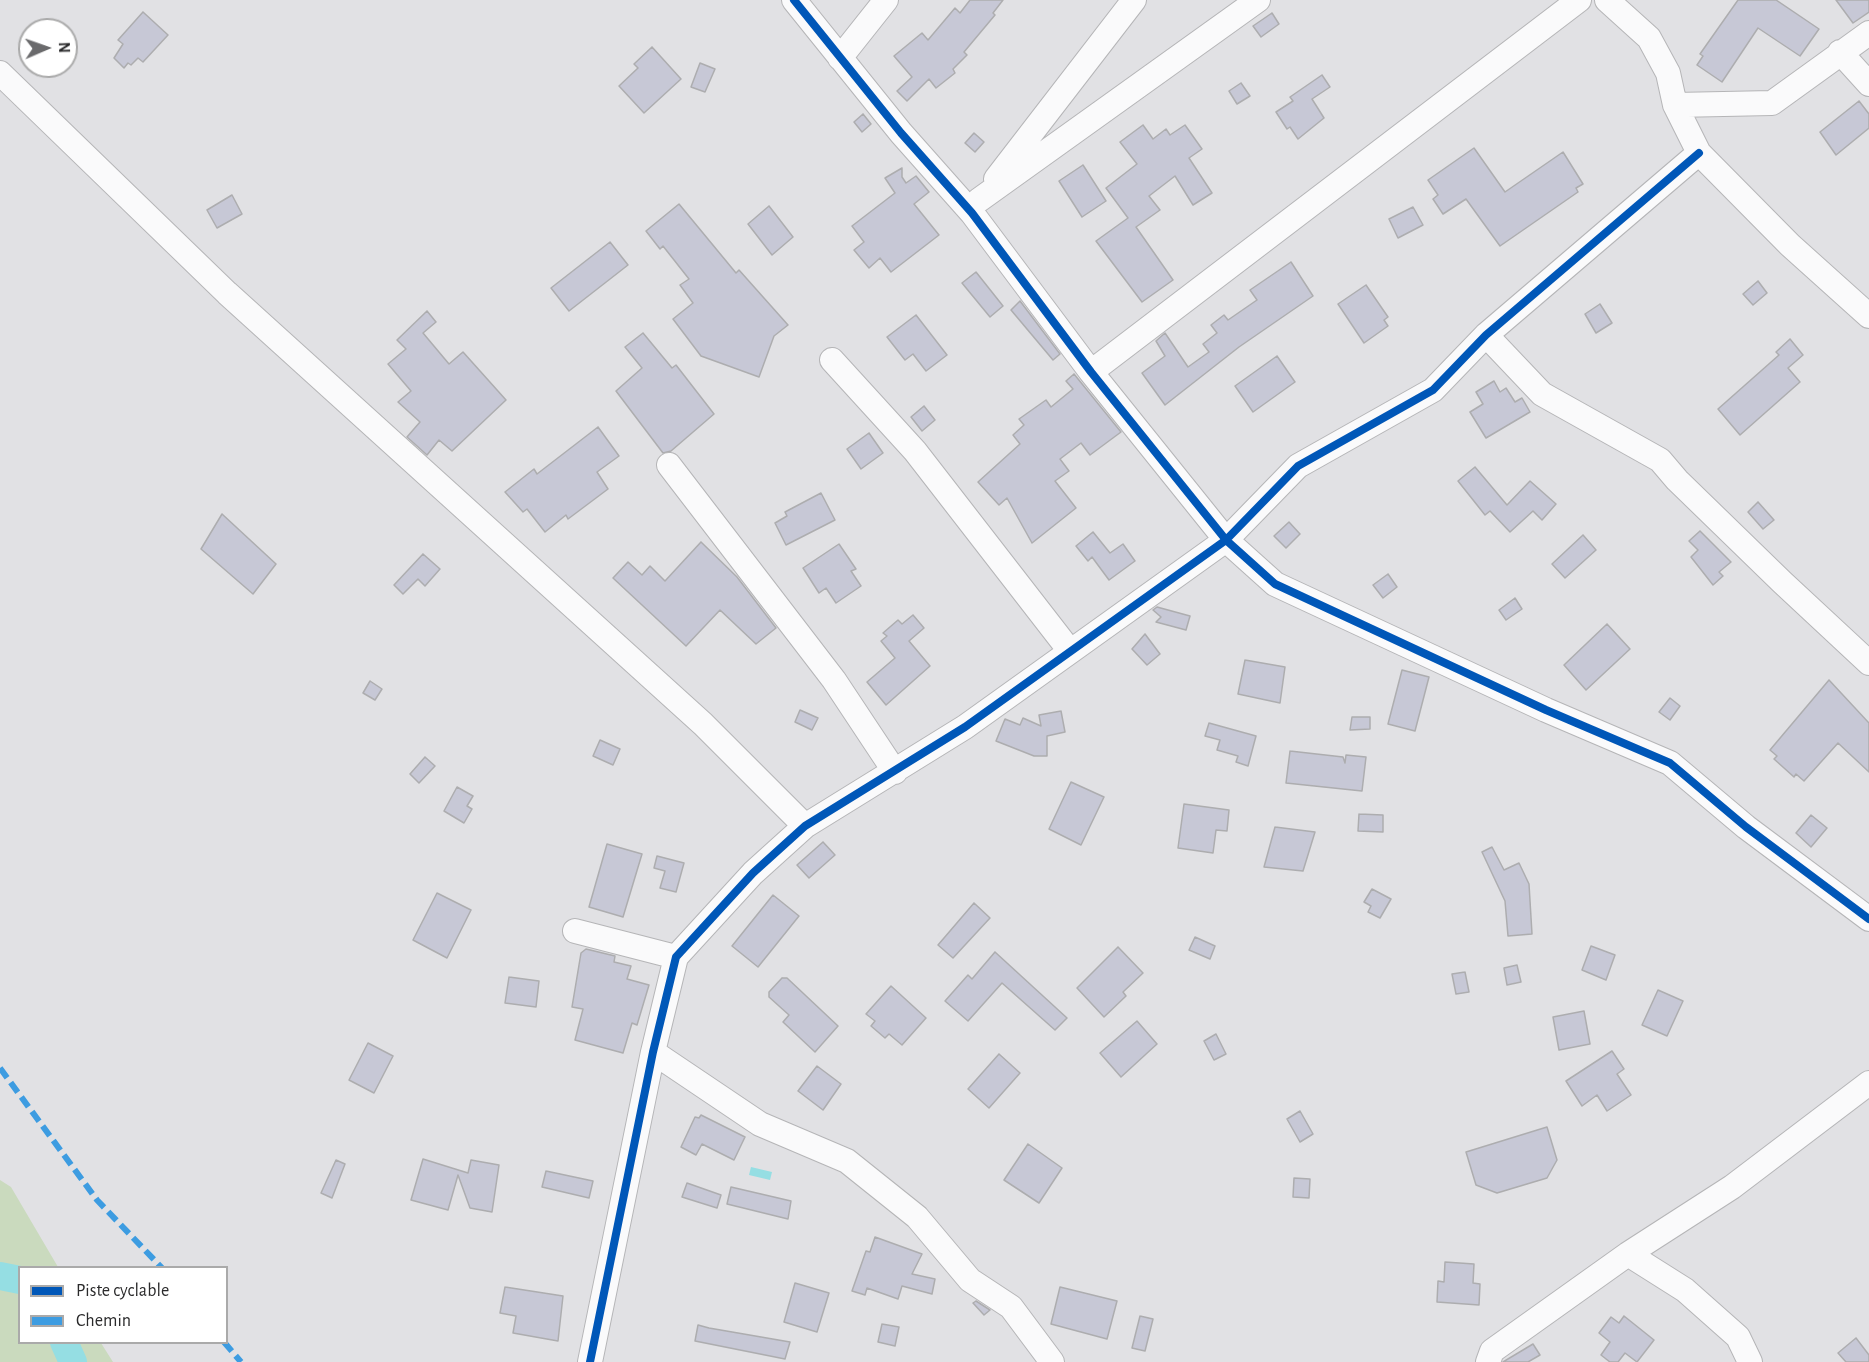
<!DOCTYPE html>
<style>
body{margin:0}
#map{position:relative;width:1869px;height:1362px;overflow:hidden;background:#e1e1e4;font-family:"Alegreya Sans",sans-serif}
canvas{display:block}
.legend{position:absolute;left:18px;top:1266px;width:210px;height:78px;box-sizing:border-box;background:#fff;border:2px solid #aaa;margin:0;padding:8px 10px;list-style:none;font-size:18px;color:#2a2a2b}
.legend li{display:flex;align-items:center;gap:12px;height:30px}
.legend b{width:30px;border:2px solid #aaa}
.north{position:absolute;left:18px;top:18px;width:60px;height:60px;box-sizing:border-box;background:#fff;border:2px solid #aaa;border-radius:50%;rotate:88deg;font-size:16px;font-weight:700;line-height:24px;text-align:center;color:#2a2a2b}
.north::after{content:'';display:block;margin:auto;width:21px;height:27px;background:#6a6a6c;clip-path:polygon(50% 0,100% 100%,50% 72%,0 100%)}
</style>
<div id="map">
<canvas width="1869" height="1362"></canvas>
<ul class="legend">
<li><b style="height:8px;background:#0057b8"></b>Piste cyclable</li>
<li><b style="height:8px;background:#3d9ce1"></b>Chemin</li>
</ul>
<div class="north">N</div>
</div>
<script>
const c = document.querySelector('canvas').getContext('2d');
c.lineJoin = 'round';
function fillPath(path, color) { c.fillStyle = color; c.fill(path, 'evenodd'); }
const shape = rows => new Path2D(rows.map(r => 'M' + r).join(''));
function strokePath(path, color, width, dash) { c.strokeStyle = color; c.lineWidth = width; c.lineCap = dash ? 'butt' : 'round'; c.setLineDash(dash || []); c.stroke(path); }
const green = shape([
 [0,1180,11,1187,58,1267,20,1268,20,1342,101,1343,113,1362,0,1362]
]);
const water = shape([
 [751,1167,772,1172,770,1180,749,1175]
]);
const river = shape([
 [0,1276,20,1280],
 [64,1342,73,1362]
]);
const building = shape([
 [970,0,1003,0,993,13,995,15,964,52,967,55,953,69,955,73,936,88,929,79,907,101,897,91,912,77,894,56,922,33,928,40,955,8,960,13,970,0],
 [1738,0,1776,0,1819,29,1800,56,1758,28,1722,82,1697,65,1703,56,1700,54,1738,0],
 [1836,0,1869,0,1869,12,1853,23,1836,0],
 [143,12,168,35,143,62,138,58,131,65,128,63,124,68,114,58,123,44,118,40,143,12],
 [1272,13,1279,24,1261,37,1253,26,1272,13],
 [652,47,681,79,644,113,619,86,638,68,634,64,652,47],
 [700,63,715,69,705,92,691,87,700,63],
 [1322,75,1330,87,1312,99,1324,118,1298,139,1290,127,1287,129,1276,112,1293,101,1290,97,1322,75],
 [1241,83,1250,96,1237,104,1229,91,1241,83],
 [1859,101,1869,114,1869,128,1836,155,1820,132,1859,101],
 [863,114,871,124,862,132,854,122,863,114],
 [1143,125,1153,139,1166,129,1170,135,1185,125,1202,149,1189,158,1212,193,1193,205,1175,176,1149,196,1160,210,1136,227,1173,280,1142,302,1096,241,1128,218,1106,188,1137,164,1120,142,1143,125],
 [974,133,984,142,975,152,965,143,974,133],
 [1474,148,1505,192,1563,152,1583,184,1576,188,1578,192,1500,246,1466,199,1443,214,1433,199,1438,195,1428,180,1474,148],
 [1083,165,1106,201,1082,217,1059,181,1083,165],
 [902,168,902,177,906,183,916,176,929,192,914,204,939,235,891,272,880,258,869,268,854,250,864,242,852,226,895,193,885,178,902,168],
 [232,195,242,214,217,228,207,210,232,195],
 [679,204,736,273,739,270,788,325,774,336,759,377,701,356,673,319,693,303,680,285,689,279,663,246,660,249,646,231,679,204],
 [769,206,793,237,772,255,748,224,769,206],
 [1413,207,1423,225,1398,238,1389,219,1413,207],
 [610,242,628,265,569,311,551,288,610,242],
 [1291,262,1313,296,1239,347,1165,405,1142,373,1165,356,1156,341,1165,333,1188,367,1209,352,1203,344,1217,333,1211,325,1224,315,1228,320,1257,300,1250,290,1291,262],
 [976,272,1003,306,990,317,962,283,976,272],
 [1758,281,1767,293,1753,305,1743,294,1758,281],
 [1366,285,1388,317,1384,320,1388,326,1364,343,1338,304,1366,285],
 [1020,301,1060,354,1053,360,1011,310,1020,301],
 [1600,304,1612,323,1596,333,1585,314,1600,304],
 [427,311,436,322,423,333,449,364,463,352,506,400,452,451,439,440,427,455,407,437,420,422,398,402,411,391,388,364,406,349,397,340,427,311],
 [916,315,947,355,926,371,913,354,905,360,887,337,916,315],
 [643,333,672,368,676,365,714,414,671,451,663,453,616,391,642,368,625,347,643,333],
 [1790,339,1803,355,1788,368,1800,382,1740,435,1718,409,1779,355,1776,352,1790,339],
 [1277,356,1295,382,1253,412,1235,386,1277,356],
 [1074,374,1121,432,1090,455,1081,443,1060,459,1069,471,1055,481,1076,508,1032,543,1007,498,999,505,978,482,1020,444,1013,435,1024,425,1019,419,1046,400,1051,407,1073,389,1066,381,1074,374],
 [1494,381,1500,392,1506,388,1515,402,1522,398,1530,412,1486,438,1470,412,1483,404,1476,392,1494,381],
 [924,406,935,420,922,431,911,417,924,406],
 [598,427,619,456,597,472,608,489,568,519,566,515,545,532,527,509,523,512,505,492,534,469,537,474,598,427],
 [869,433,883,453,861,469,847,449,869,433],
 [1475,467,1507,505,1530,481,1556,504,1542,520,1533,511,1510,532,1490,511,1485,515,1458,481,1475,467],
 [821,493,835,520,786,545,775,523,787,516,785,512,821,493],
 [1758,502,1774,520,1763,529,1748,512,1758,502],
 [222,514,276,564,253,594,201,549,222,514],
 [1289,522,1300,534,1286,548,1274,536,1289,522],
 [1700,531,1731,562,1719,572,1723,576,1713,585,1691,557,1698,550,1689,541,1700,531],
 [1093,532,1110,553,1123,544,1135,561,1109,580,1092,557,1088,561,1076,546,1093,532],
 [1583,535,1596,550,1565,578,1552,564,1583,535],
 [701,542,737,577,776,628,756,644,720,610,686,646,613,578,628,562,642,575,650,566,665,581,701,542],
 [839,544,856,569,851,571,861,586,836,603,826,588,819,593,803,568,839,544],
 [423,554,440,569,425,586,418,579,403,594,394,585,423,554],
 [1388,574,1397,587,1383,598,1373,585,1388,574],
 [1515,598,1522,609,1506,620,1499,610,1515,598],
 [1157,607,1190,616,1186,630,1156,622,1161,617,1153,610,1157,607],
 [913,615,924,628,909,641,930,666,886,705,867,682,895,658,881,641,887,636,883,633,898,620,902,624,913,615],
 [1607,624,1630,649,1586,690,1564,665,1607,624],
 [1145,634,1160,654,1147,665,1132,649,1145,634],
 [1245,660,1285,667,1280,703,1238,694,1245,660],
 [1402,670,1429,677,1415,731,1388,724,1402,670],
 [1829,680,1869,723,1869,772,1838,743,1804,781,1796,774,1794,777,1774,759,1777,756,1770,750,1829,680],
 [370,681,382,689,375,700,363,693,370,681],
 [1670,698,1680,706,1670,720,1659,712,1670,698],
 [800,710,818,718,812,730,795,722,800,710],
 [1061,711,1065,732,1047,736,1047,756,1034,756,996,741,1005,719,1020,725,1023,718,1041,726,1039,715,1061,711],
 [1352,717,1370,717,1370,729,1350,730,1352,717],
 [1209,723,1256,736,1248,766,1236,762,1238,756,1217,750,1220,740,1205,736,1209,723],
 [600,740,620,749,613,765,593,756,600,740],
 [1290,751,1343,757,1345,763,1346,755,1366,757,1362,791,1286,783,1290,751],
 [425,757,435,766,419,783,410,774,425,757],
 [1071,782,1104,797,1081,845,1049,829,1071,782],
 [457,787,473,796,467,806,472,809,464,823,444,811,457,787],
 [1184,804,1229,810,1227,831,1216,830,1213,853,1178,848,1184,804],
 [1359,814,1383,815,1383,832,1358,831,1359,814],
 [1811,815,1827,828,1811,847,1796,833,1811,815],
 [1275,827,1315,832,1303,871,1264,867,1275,827],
 [823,842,835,855,809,878,797,865,823,842],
 [607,844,642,854,623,917,589,907,607,844],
 [1492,847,1504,870,1519,863,1529,884,1532,934,1508,936,1505,901,1482,852,1492,847],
 [657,856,684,863,676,892,660,888,665,871,654,868,657,856],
 [1372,889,1391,899,1380,918,1368,912,1371,906,1364,902,1372,889],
 [437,893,471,910,447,958,413,940,437,893],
 [773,895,799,916,758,967,732,946,773,895],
 [974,903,990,918,953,958,938,945,974,903],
 [1195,937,1215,946,1210,959,1189,950,1195,937],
 [1591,946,1615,955,1606,980,1582,970,1591,946],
 [1118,947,1143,973,1123,992,1126,996,1104,1017,1077,988,1118,947],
 [586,949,615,956,614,962,631,966,627,979,649,985,637,1025,632,1023,623,1053,575,1040,583,1009,572,1007,581,953,586,949],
 [995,952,1067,1018,1055,1030,1002,983,968,1021,945,1001,968,975,972,979,995,952],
 [1517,965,1521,982,1507,985,1504,968,1517,965],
 [1465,972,1469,992,1456,994,1452,974,1465,972],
 [509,977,539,981,536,1007,505,1003,509,977],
 [782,978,787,978,838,1026,815,1052,783,1022,789,1015,769,997,769,992,782,978],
 [891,986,926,1018,902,1045,889,1034,885,1038,871,1026,875,1021,866,1014,891,986],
 [1658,990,1683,1001,1667,1036,1642,1025,1658,990],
 [1584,1011,1590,1044,1559,1050,1553,1017,1584,1011],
 [1137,1021,1157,1044,1121,1077,1100,1053,1137,1021],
 [1216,1034,1226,1054,1214,1060,1204,1041,1216,1034],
 [368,1043,393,1056,374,1093,349,1080,368,1043],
 [1612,1051,1624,1069,1617,1074,1631,1095,1607,1111,1597,1095,1582,1106,1566,1081,1612,1051],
 [999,1054,1020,1073,989,1108,968,1089,999,1054],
 [817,1066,841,1084,823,1110,798,1091,817,1066],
 [1300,1111,1313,1134,1300,1142,1287,1119,1300,1111],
 [701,1115,745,1137,734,1160,702,1144,696,1155,681,1147,695,1117,699,1118,701,1115],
 [1547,1127,1557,1160,1547,1178,1497,1193,1476,1185,1466,1152,1547,1127],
 [1028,1144,1062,1168,1039,1203,1004,1180,1028,1144],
 [423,1159,468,1173,471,1160,499,1165,492,1212,470,1208,458,1175,448,1210,411,1200,423,1159],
 [336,1160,345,1164,332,1198,321,1193,336,1160],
 [546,1171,593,1181,589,1198,542,1187,546,1171],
 [1294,1178,1310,1179,1309,1198,1293,1197,1294,1178],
 [687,1183,721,1195,717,1208,682,1197,687,1183],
 [731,1187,791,1201,788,1219,727,1204,731,1187],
 [875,1237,922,1254,912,1274,935,1279,932,1294,902,1286,898,1299,867,1288,865,1295,852,1291,866,1251,870,1252,875,1237],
 [1445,1262,1474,1264,1473,1283,1480,1284,1479,1305,1437,1302,1438,1281,1444,1282,1445,1262],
 [795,1283,829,1293,817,1332,784,1322,795,1283],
 [505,1287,563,1296,558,1341,513,1333,516,1316,500,1313,505,1287],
 [1060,1287,1117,1301,1107,1339,1051,1324,1060,1287],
 [976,1301,990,1310,984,1315,973,1303,976,1301],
 [1140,1316,1153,1319,1145,1351,1132,1348,1140,1316],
 [1624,1316,1654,1340,1637,1362,1625,1353,1618,1362,1610,1362,1601,1355,1610,1342,1599,1333,1611,1317,1619,1323,1624,1316],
 [882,1324,899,1327,895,1346,878,1342,882,1324],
 [698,1325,709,1328,790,1342,785,1359,695,1341,698,1325],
 [1856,1338,1869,1355,1869,1362,1846,1362,1838,1353,1856,1338],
 [1533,1344,1540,1355,1528,1362,1503,1362,1533,1344]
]);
const minor = shape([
 [794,0,901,133,972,213,1091,372,1226,540,1275,584,1546,710,1670,763,1746,827,1869,919],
 [1607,0,1649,38,1668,73,1675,105,1699,153,1790,245,1869,316],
 [1840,52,1869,84],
 [840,58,886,0],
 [0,73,227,293,703,724,805,826],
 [1675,105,1772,103,1869,33],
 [996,179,1134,0],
 [979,200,1258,0],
 [1486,335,1542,394,1660,460,1677,480,1782,582,1869,663],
 [832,360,915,451,1070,651],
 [1091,372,1579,0],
 [669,465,834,680,895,772],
 [575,931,676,957],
 [653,1052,760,1124,847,1161,917,1217,970,1280,1011,1307,1052,1362],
 [590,1362,653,1052,676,957,753,873,805,826,965,727,1226,540,1298,466,1433,390,1486,335,1699,153],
 [1488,1362,1492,1351,1628,1254],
 [1750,1362,1738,1337,1685,1290,1628,1254,1732,1187,1869,1083]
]);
const quiet = shape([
 [0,1068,97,1200,162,1268],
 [224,1342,241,1362]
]);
const cycleway = shape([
 [794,0,901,133,972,213,1091,372,1226,540,1275,584,1546,710,1670,763,1746,827,1869,919],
 [590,1362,653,1052,676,957,753,873,805,826,965,727,1226,540,1298,466,1433,390,1486,335,1699,153]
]);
fillPath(green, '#cadabe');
fillPath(water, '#95dee3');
strokePath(river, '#95dee3', 28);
fillPath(building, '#c7c8d6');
strokePath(building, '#adadaf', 1.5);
strokePath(minor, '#b5b5b7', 26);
strokePath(minor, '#fafafb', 24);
strokePath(quiet, '#3d9ce1', 6, [12, 6]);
strokePath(cycleway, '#0057b8', 8);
</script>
